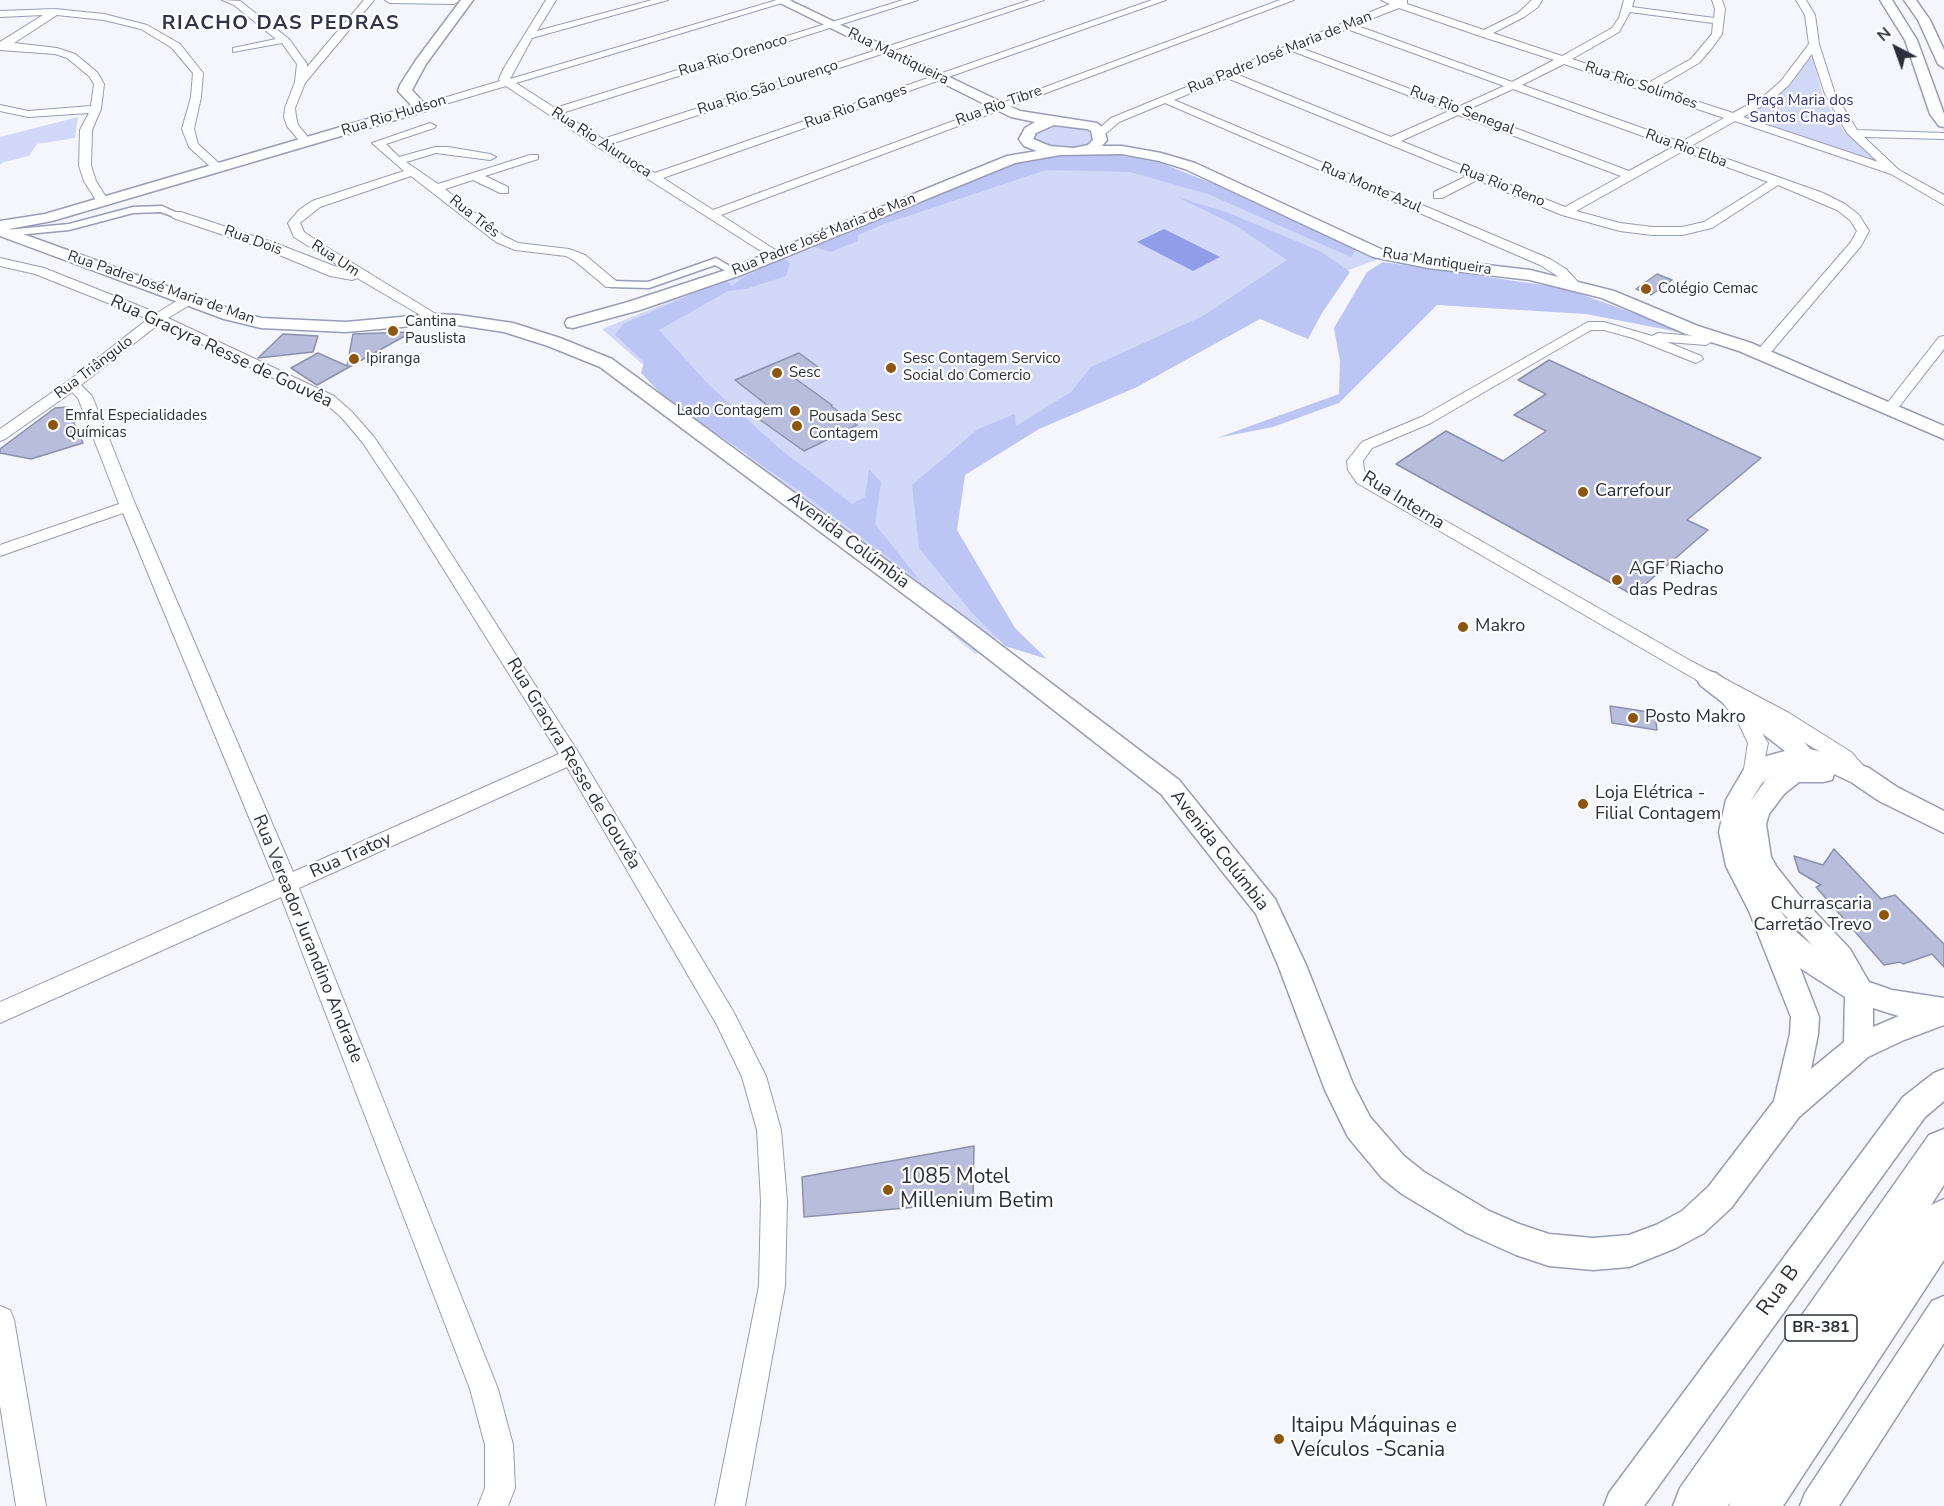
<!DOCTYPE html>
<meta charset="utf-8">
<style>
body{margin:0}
#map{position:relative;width:1944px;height:1506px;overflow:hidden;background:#f5f6fc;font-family:"Nunito Sans",sans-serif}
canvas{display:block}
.north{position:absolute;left:1866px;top:18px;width:60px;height:60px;-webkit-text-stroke:4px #fff;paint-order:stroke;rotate:319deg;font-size:16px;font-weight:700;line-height:24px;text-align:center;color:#2d303b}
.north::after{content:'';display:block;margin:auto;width:21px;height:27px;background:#2d303b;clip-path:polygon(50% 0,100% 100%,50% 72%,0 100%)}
</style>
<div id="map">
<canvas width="1944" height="1506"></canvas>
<div class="north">N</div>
</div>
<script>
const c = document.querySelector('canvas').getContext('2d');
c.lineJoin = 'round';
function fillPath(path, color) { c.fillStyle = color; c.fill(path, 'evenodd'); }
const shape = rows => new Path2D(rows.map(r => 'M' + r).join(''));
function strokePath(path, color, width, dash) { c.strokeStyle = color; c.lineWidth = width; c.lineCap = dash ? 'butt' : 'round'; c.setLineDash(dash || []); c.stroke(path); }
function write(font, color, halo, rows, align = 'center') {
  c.font = font + ' "Nunito Sans",sans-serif'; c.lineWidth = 4.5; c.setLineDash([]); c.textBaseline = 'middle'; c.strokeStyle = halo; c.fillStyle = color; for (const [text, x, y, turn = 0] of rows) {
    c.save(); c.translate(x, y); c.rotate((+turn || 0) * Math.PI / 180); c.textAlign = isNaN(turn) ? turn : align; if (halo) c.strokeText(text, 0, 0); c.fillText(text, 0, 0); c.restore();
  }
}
const green = shape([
 [1807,58,1813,58,1823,97,1845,133,1882,162,1876,164,1739,116,1772,101,1791,82],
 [78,117,75,138,37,144,29,156,4,162,0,165,0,137],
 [1076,124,1091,130,1095,139,1088,146,1057,150,1033,141,1032,136,1048,125],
 [1117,153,1379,259,1246,308,970,458,938,546,1005,634,975,654,602,329,1013,162]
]);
const forest = shape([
 [1054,154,1099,154,1132,157,1161,163,1219,186,1356,250,1351,257,1208,194,1130,172,1046,170,884,224,858,235,858,241,830,252,809,245,1022,160],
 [1177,197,1226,212,1320,251,1350,272,1322,313,1308,339,1260,319,1137,387,1039,429,965,475,957,530,1015,628,1047,659,1005,646,972,613,919,548,912,485,978,429,1015,414,1016,426,1071,392,1091,367,1203,316,1287,260,1235,225],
 [783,258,790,263,786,276,746,289,728,291,659,330,709,385,780,449,852,504,865,497,869,469,881,482,875,524,921,582,808,497,665,398,641,373,644,362,615,335,623,324,708,287,728,282,732,286,744,277],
 [1383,262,1564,288,1694,335,1586,314,1437,305,1339,403,1273,427,1217,438,1339,394,1340,361,1334,328,1367,272]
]);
const water = shape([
 [1164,229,1220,257,1193,271,1137,242]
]);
const building = shape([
 [1657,274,1672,280,1651,295,1636,289,1657,274],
 [412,332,317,385,291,368,318,353,347,366,353,334,412,332],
 [283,334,318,336,313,352,258,358,283,334],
 [799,353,818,367,793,377,832,405,831,406,857,425,804,451,756,417,772,409,735,380,799,353],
 [1549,360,1761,458,1687,520,1708,530,1633,595,1396,464,1446,431,1503,461,1546,431,1514,415,1546,394,1518,380,1549,360],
 [67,407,83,443,31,459,0,453,0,449,55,408,67,407],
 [1610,706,1655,713,1657,730,1612,723,1610,706],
 [1834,849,1881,899,1895,895,1944,944,1944,967,1932,954,1903,964,1900,962,1884,965,1816,887,1821,885,1799,872,1794,856,1823,865,1834,849],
 [974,1146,973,1202,804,1217,802,1177,974,1146]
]);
const pedestrian = shape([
 [162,206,182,215,177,218,161,212,133,213,69,230,6,236,1,233,6,230,69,224,133,207,162,206],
 [716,258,740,272,731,274,715,265,649,288,611,287,606,284,611,281,648,282,716,258]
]);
const minor = shape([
 [222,0,240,1,289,39,307,64,307,67,364,0,374,0,305,83,295,108,296,117,298,125,312,142,310,144,302,144,287,126,284,117,285,108,295,82,297,64,282,43,233,52,233,48,276,39,234,5,222,0],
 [385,0,458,0,459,1,454,4,390,3,385,0],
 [546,0,556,0,537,31,652,0,668,0,532,38,510,79,777,0,792,0,516,83,555,108,903,0,918,0,562,113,603,139,1030,0,1044,0,611,144,655,173,1152,0,1166,0,663,178,713,210,1280,0,1294,0,721,215,780,253,781,256,775,260,596,146,506,86,425,110,417,110,417,106,500,81,499,79,504,68,546,0],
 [1381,0,1407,0,1407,4,1484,30,1518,13,1532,0,1542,0,1538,7,1524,17,1493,33,1562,56,1612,28,1619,18,1624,0,1634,0,1632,7,1714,18,1715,9,1712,0,1722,0,1725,9,1722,34,1712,48,1699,63,1656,88,1733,113,1764,96,1781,81,1809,44,1805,15,1796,0,1806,0,1815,15,1819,44,1835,94,1857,130,1944,133,1944,139,1864,137,1899,170,1944,195,1944,205,1891,174,1735,121,1691,146,1823,193,1845,204,1859,215,1869,231,1861,246,1766,358,1761,359,1754,355,1756,352,1851,242,1857,231,1850,220,1837,210,1778,185,1712,228,1682,235,1652,235,1620,231,1562,215,1477,180,1442,198,1434,198,1434,192,1467,176,1227,78,1174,100,1550,259,1566,269,1577,281,1579,284,1577,287,1572,288,1567,287,1556,275,1540,265,1165,103,1119,122,1103,136,1099,137,1093,134,1111,118,1390,4,1381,0],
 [1399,8,1480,36,1554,60,1512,82,1355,25,1399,8],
 [1630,12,1713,23,1712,34,1691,59,1646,84,1572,59,1619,32,1630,12],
 [1347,29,1504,86,1458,107,1301,48,1347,29],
 [1292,51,1449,111,1391,137,1236,74,1292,51],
 [1812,54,1825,94,1847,133,1878,162,1743,117,1772,100,1789,85,1812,54],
 [1564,64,1724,118,1681,142,1522,85,1564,64],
 [1513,89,1673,147,1629,171,1467,110,1513,89],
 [1458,115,1621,176,1565,207,1401,141,1458,115],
 [1683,151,1768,182,1704,222,1682,227,1652,227,1620,223,1576,211,1683,151],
 [55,9,104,14,147,25,180,44,203,73,201,97,194,129,198,144,222,166,222,170,214,170,189,147,182,129,191,97,193,73,172,48,141,29,104,20,57,15,14,43,57,48,75,54,97,72,104,84,101,109,92,130,91,166,96,181,109,202,107,205,99,205,84,181,79,166,80,130,89,113,28,117,0,111,0,105,28,111,91,106,94,84,89,76,67,58,55,54,0,50,0,42,43,15,0,17,0,11,55,9],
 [430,123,436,126,434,128,386,144,399,157,435,147,448,147,490,154,496,157,490,160,436,153,406,162,438,184,530,155,538,155,538,159,485,176,508,187,508,193,500,193,473,180,445,189,504,236,518,243,569,249,585,255,616,281,618,284,616,287,606,287,575,261,566,256,515,250,496,242,411,176,320,207,300,223,304,232,320,243,439,316,441,319,434,323,357,278,352,280,330,276,265,249,173,218,171,215,173,212,181,212,275,243,347,271,294,237,288,223,299,210,312,201,404,171,372,143,430,123],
 [0,258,44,268,157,313,183,297,193,297,195,300,193,303,168,318,334,396,352,412,374,437,414,496,578,752,733,1011,766,1076,781,1130,787,1201,785,1286,745,1506,715,1506,759,1286,761,1201,757,1130,742,1077,717,1025,567,767,299,888,498,1389,513,1445,515,1488,508,1506,478,1506,485,1488,485,1445,470,1389,281,897,0,1023,0,1002,275,880,123,513,0,556,0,545,119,504,78,398,72,392,5,439,0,441,0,429,67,382,148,319,35,274,0,266,0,258],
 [159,324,324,402,342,418,363,443,398,496,559,754,293,872,136,506,92,396,81,385,159,324],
 [1588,322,1604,322,1652,336,1658,333,1706,337,1713,341,1706,345,1667,342,1701,356,1703,359,1696,363,1633,338,1604,330,1591,330,1431,423,1372,448,1363,461,1364,470,1369,477,1691,661,1789,713,1851,752,1867,770,1870,775,1867,780,1860,783,1853,780,1837,762,1747,708,1768,743,1760,781,1753,784,1746,781,1743,776,1748,743,1738,722,1722,702,1726,697,1357,483,1348,470,1347,461,1362,442,1421,417,1588,322],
 [1944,336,1944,349,1895,412,1885,412,1883,409,1885,406,1939,337,1944,336],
 [0,1306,10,1310,14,1320,46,1506,16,1506,0,1405,0,1306]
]);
const tertiary = shape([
 [461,0,473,0,426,64,412,90,428,108,426,111,52,221,9,229,236,311,261,318,346,322,434,314,458,315,513,323,560,338,612,359,965,618,1179,780,1275,899,1306,965,1353,1084,1370,1117,1404,1156,1424,1172,1489,1211,1519,1224,1549,1234,1593,1238,1629,1235,1656,1225,1682,1211,1709,1186,1774,1101,1790,1034,1791,1017,1749,911,1726,866,1719,832,1726,800,1744,769,1763,757,1785,751,1700,685,1697,679,1700,673,1708,671,1716,673,1798,735,1810,749,1840,757,1869,768,1897,787,1944,811,1944,833,1879,801,1851,782,1834,774,1832,780,1823,782,1799,782,1784,794,1769,814,1766,824,1771,857,1776,866,1798,894,1850,949,1869,982,1892,990,1944,998,1944,1025,1904,1040,1868,1057,1799,1117,1731,1208,1704,1233,1676,1248,1629,1267,1593,1270,1549,1266,1516,1255,1467,1233,1402,1194,1382,1178,1348,1137,1325,1090,1278,965,1256,914,1161,794,949,628,600,367,548,346,504,332,458,325,434,324,346,332,261,328,224,319,0,236,0,221,45,214,412,106,398,91,400,85,416,60,461,0],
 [1779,771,1766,780,1750,802,1762,783,1779,771],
 [1768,894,1780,910,1813,946,1795,931,1768,894],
 [1800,968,1845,997,1844,1042,1811,1069,1818,1034,1819,1017,1800,968],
 [1873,1008,1892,1014,1899,1016,1873,1027,1873,1008],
 [774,0,789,0,1020,111,1097,123,1104,129,1107,140,1102,146,1122,146,1161,153,1195,163,1383,250,1428,258,1530,270,1614,291,1698,326,1751,343,1944,426,1944,439,1739,351,1686,334,1602,298,1530,280,1428,268,1373,257,1185,169,1159,161,1122,154,1060,155,1015,163,741,275,640,310,573,328,567,327,565,323,567,319,628,302,729,269,1007,156,1037,151,1024,146,1019,139,1025,128,1035,122,1011,117,774,0],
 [1054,125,1087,129,1091,131,1093,140,1088,145,1074,148,1050,146,1033,139,1036,133,1054,125],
 [1880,0,1892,0,1917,40,1944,114,1944,127,1939,126,1930,114,1905,40,1880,0],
 [1904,0,1916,0,1930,20,1944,50,1944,68,1938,64,1918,20,1904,0],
 [1944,1069,1944,1101,1925,1117,1644,1506,1604,1506,1609,1493,1903,1097,1934,1073,1944,1069],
 [1944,1296,1944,1343,1839,1506,1800,1506,1805,1493,1932,1301,1944,1296]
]);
const motorway = shape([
 [1944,1129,1944,1185,1931,1205,1944,1199,1944,1260,1783,1506,1729,1506,1731,1501,1728,1506,1673,1506,1680,1488,1929,1135,1944,1129]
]);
const markers = [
 [1646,289,6,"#8e560c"],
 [393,331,6,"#8e560c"],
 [354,359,6,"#8e560c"],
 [891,368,6,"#8e560c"],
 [777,373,6,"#8e560c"],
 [795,411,6,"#8e560c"],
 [53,425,6,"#8e560c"],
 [797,426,6,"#8e560c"],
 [1583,492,6,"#8e560c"],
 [1617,580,6,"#8e560c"],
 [1463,627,6,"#8e560c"],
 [1633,718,6,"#8e560c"],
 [1583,804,6,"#8e560c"],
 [1884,915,6,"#8e560c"],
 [888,1190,6,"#8e560c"],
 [1279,1439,6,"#8e560c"]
];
const farStreetnames = [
 ["Rua Padre José Maria de Man",1280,53,-22],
 ["Rua Rio Orenoco",733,56,-17],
 ["Rua Mantiqueira",898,57,26],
 ["Rua Rio Solimões",1641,86,19],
 ["Rua Rio São Lourenço",768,88,-18],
 ["Rua Rio Tibre",999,106,-20],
 ["Rua Rio Ganges",856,107,-19],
 ["Rua Rio Senegal",1462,111,21],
 ["Rua Rio Hudson",394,116,-17],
 ["Rua Rio Aiuruoca",601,143,33],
 ["Rua Rio Elba",1686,149,20],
 ["Rua Rio Reno",1502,186,22],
 ["Rua Monte Azul",1371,188,23],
 ["Rua Três",474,217,38],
 ["Rua Padre José Maria de Man",824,235,-22],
 ["Rua Dois",253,241,20],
 ["Rua Um",335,259,33],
 ["Rua Mantiqueira",1437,262,9],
 ["Rua Padre José Maria de Man",161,288,19],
 ["Rua Triângulo",94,368,-37]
];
const farParknames = [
 ["Praça Maria dos",1800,101],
 ["Santos Chagas",1800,118]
];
const farPoinames = [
 ["Colégio Cemac",1658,289],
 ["Cantina",405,322],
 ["Pauslista",405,339],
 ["Ipiranga",366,359],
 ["Sesc Contagem Servico",903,359],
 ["Social do Comercio",903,376],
 ["Sesc",789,373],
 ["Lado Contagem",783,411,"right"],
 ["Emfal Especialidades",65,416],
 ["Químicas",65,433],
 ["Pousada Sesc",809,417],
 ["Contagem",809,434]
];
const shields = [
 [1821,1328,72]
];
const shieldNames = [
 ["BR-381",1821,1328]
];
const streetNames = [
 ["Rua Gracyra Resse de Gouvêa",221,352,25],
 ["Rua Interna",1403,501,32],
 ["Avenida Colúmbia",848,541,37],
 ["Rua Gracyra Resse de Gouvêa",573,764,59],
 ["Avenida Colúmbia",1219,851,52],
 ["Rua Tratoy",351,856,-24],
 ["Rua Vereador Jurandino Andrade",307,939,68]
];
const poiNames = [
 ["Carrefour",1595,492],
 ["AGF Riacho",1629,570],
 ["das Pedras",1629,591],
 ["Makro",1475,627],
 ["Posto Makro",1645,718],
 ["Loja Elétrica -",1595,794],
 ["Filial Contagem",1595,815],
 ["Churrascaria",1872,905,"right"],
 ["Carretão Trevo",1872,926,"right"]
];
const farDistrictnames = [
 ["RIACHO DAS PEDRAS",281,24]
];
const nearPoinames = [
 ["1085 Motel",900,1178],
 ["Millenium Betim",900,1202],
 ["Itaipu Máquinas e",1291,1427],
 ["Veículos -Scania",1291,1451]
];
const nearStreetnames = [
 ["Rua B",1779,1291,-54]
];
fillPath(green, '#d2d8f8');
fillPath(forest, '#bcc5f4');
fillPath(water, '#919de9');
fillPath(building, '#b7bddb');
strokePath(building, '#8b91ad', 1.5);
strokePath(pedestrian, '#979cb9', 3);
strokePath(minor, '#979cb9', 2);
strokePath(tertiary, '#979cb9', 3);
strokePath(motorway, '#979cb9', 3);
fillPath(pedestrian, '#fff');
fillPath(minor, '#fff');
fillPath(tertiary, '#fff');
fillPath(motorway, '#fff');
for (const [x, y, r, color] of markers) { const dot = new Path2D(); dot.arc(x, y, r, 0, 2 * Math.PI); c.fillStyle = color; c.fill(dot); strokePath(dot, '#fff', 2); }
write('15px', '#2d303b', '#fff', farStreetnames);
write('15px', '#2f3187', '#fff', farParknames);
write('15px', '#2d303b', '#fff', farPoinames, 'left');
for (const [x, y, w] of shields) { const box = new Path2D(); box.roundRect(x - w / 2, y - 13, w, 26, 4.5); c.fillStyle = '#fff'; c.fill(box); strokePath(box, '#2d303b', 1.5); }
write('bold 16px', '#2d303b', null, shieldNames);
write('18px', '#2d303b', '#fff', streetNames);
write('18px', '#2d303b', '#fff', poiNames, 'left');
c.letterSpacing = '1.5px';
write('bold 20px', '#2f334b', '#fff', farDistrictnames);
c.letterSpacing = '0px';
write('21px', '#2d303b', '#fff', nearPoinames, 'left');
write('21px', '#2d303b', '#fff', nearStreetnames);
</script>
